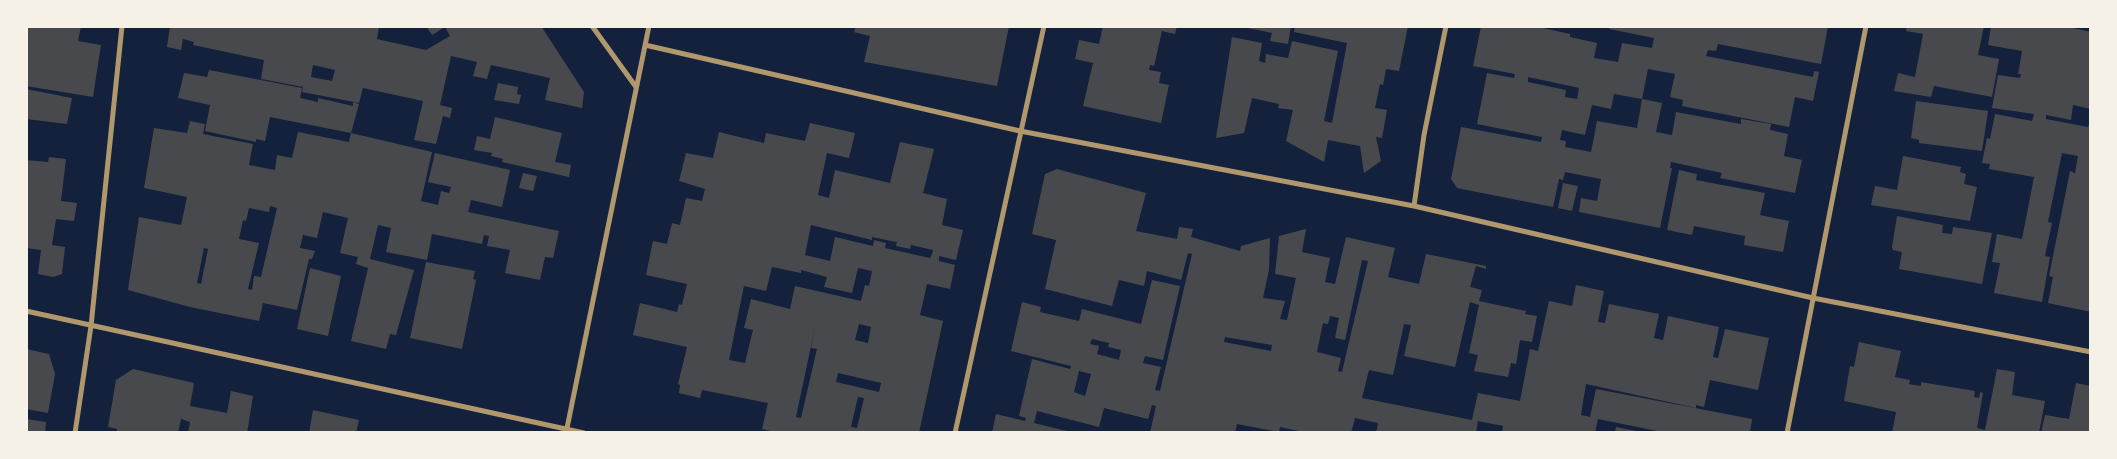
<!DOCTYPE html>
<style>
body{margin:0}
#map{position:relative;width:2117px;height:459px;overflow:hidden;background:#14213d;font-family:Figtree,sans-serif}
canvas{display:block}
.frame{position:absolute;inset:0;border:28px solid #f6f1e7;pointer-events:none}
</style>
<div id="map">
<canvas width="2117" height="459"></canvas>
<div class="frame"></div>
</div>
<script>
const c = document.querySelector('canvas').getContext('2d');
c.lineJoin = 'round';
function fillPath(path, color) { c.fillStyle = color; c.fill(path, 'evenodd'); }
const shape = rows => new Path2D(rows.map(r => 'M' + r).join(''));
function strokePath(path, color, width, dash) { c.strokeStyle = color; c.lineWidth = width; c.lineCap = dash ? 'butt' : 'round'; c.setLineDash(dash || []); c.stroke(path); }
const building = shape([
 [26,26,81,26,78,41,101,45,93,97,26,86],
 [170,26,379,26,377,39,426,50,450,36,445,27,432,35,426,26,541,26,584,92,582,108,545,100,550,78,491,65,487,79,473,76,477,62,451,56,440,105,452,108,450,118,443,116,436,144,414,140,423,101,363,88,359,103,302,92,303,87,261,79,264,60,193,45,194,42,183,39,181,50,167,47],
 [313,65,335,70,332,81,311,77],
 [856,26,1009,26,997,86,864,62,870,36,854,32],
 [1103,26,1177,26,1175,34,1162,31,1154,66,1150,65,1149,70,1161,72,1159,83,1169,85,1161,123,1083,106,1093,63,1075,59,1079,40,1099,44],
 [1238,26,1291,26,1288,44,1270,41,1272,33],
 [1295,26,1408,26,1399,71,1386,69,1383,85,1380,84,1375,108,1387,110,1382,138,1376,137,1381,161,1364,173,1360,146,1328,140,1324,162,1286,141,1293,110,1278,108,1279,104,1252,98,1244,133,1216,138,1232,37,1262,43,1259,61,1265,63,1266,54,1288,58,1292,41,1338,51,1324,121,1332,123,1347,43,1294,32],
 [1481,26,1534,26,1570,34,1570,37,1597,43,1594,58,1618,62,1622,43,1652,48,1654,38,1609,29,1610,26,1828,26,1821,64,1718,44,1716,51,1708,50,1706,56,1813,77,1814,71,1819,72,1813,101,1795,97,1789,127,1682,106,1683,100,1670,97,1675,74,1648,69,1642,99,1614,94,1611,109,1592,105,1585,135,1562,130,1560,140,1566,141,1565,147,1591,152,1597,121,1637,128,1642,99,1662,103,1656,132,1672,135,1676,112,1741,124,1741,119,1771,124,1770,130,1788,134,1784,156,1802,160,1795,193,1720,178,1722,173,1671,162,1670,168,1672,168,1660,228,1579,212,1581,198,1597,201,1601,179,1565,172,1563,180,1559,179,1553,207,1457,188,1451,179,1461,127,1541,142,1542,137,1477,124,1487,73,1514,78,1515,74,1473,66],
 [1528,77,1579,88,1577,99,1565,97,1566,90,1528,82],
 [1907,26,1984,26,1978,55,1999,59,1992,97,1934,86,1931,97,1894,91,1898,73,1915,77,1923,34,1906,31],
 [1991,26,2064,26,2091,32,2091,109,2073,105,2071,120,2046,115,2046,119,2088,127,2091,116,2091,312,2048,303,2053,277,2049,276,2070,171,2075,173,2078,156,2062,153,2048,222,2052,223,2045,256,2050,257,2042,302,1994,293,2000,263,1992,262,1997,234,2022,239,2034,177,1989,169,1990,164,1982,163,1987,138,1990,139,1995,114,2032,121,2034,114,1992,108,1998,75,2020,78,2021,74,2018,74,2022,51,1988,45],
 [209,70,302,88,300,98,318,102,318,98,353,106,353,102,359,104,351,133,270,117,265,141,256,139,256,142,205,131,210,105,178,98,184,73,207,77],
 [498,83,518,87,517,94,521,95,519,104,494,100],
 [26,89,72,98,67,124,26,119],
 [1916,101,1988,111,1982,151,1919,143,1919,140,1911,138],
 [495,117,562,133,555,162,571,165,569,177,502,162,503,159,491,156,492,153,474,150,477,136,490,139],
 [190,121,205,124,203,134,253,144,249,165,275,170,277,155,292,158,298,132,349,142,351,133,432,152,421,201,438,205,441,191,449,193,451,187,428,182,435,153,510,170,502,207,471,200,468,212,559,231,553,258,545,257,540,280,505,273,510,250,487,246,489,236,484,235,482,244,432,234,427,260,386,252,391,228,378,225,370,259,414,270,396,335,390,334,386,349,351,341,368,268,356,264,358,257,340,253,348,218,323,212,317,238,303,235,300,248,315,251,312,259,309,259,297,310,263,303,259,321,190,307,128,290,139,217,181,225,187,197,144,188,154,128,187,133],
 [270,206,277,208,261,277,254,276,252,290,248,289,259,243,239,239,243,220,246,221,249,208,269,212],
 [204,248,208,249,201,284,197,283],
 [810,123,855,133,849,158,827,153,818,195,829,198,835,170,890,183,900,142,934,149,923,193,947,199,942,225,963,230,956,260,939,256,939,261,955,265,950,289,927,284,920,315,943,321,919,433,779,433,762,429,768,403,702,390,700,398,679,393,680,385,678,384,687,347,633,335,640,303,677,312,679,304,682,305,687,284,646,275,653,241,667,244,672,223,680,225,686,198,702,201,705,189,679,181,686,153,713,158,719,132,764,143,766,133,805,141],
 [811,225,872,240,872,237,886,240,897,242,896,246,910,249,911,245,933,250,932,254,930,258,885,248,886,243,874,240,873,246,835,237,830,261,805,255],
 [772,267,801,273,801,270,827,277,824,287,852,293,858,268,872,271,869,286,865,285,861,301,795,286,790,309,751,299,744,328,753,330,745,363,729,360,744,286,766,291],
 [859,324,871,327,868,343,855,340],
 [815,327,811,348,817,349,801,418,796,417],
 [838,373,881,383,879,392,836,382],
 [858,397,864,398,857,428,851,427],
 [1903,156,1961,167,1960,172,1966,174,1964,184,1977,187,1970,221,1871,205,1875,186,1897,190],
 [49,157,66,159,61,201,77,203,74,221,56,219,52,245,65,247,62,274,53,277,38,274,41,250,26,248,26,160,48,162],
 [1057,169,1146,193,1136,231,1177,239,1179,227,1193,229,1191,237,1240,251,1241,246,1270,238,1269,270,1263,298,1285,301,1280,319,1287,320,1296,278,1275,274,1279,236,1306,229,1302,252,1330,258,1325,282,1335,284,1346,237,1395,248,1388,277,1419,284,1426,254,1486,266,1486,269,1476,266,1470,287,1482,290,1479,301,1526,311,1525,314,1537,316,1532,342,1520,340,1516,364,1511,363,1508,377,1474,371,1478,355,1469,353,1479,305,1470,302,1455,367,1404,356,1411,325,1404,324,1393,375,1369,370,1362,398,1472,420,1478,393,1520,401,1530,349,1538,351,1549,301,1572,306,1576,285,1604,291,1598,322,1605,323,1609,304,1659,314,1654,338,1663,340,1668,316,1719,327,1713,357,1718,358,1725,329,1769,338,1758,390,1710,380,1704,407,1696,405,1696,408,1586,384,1581,415,1590,417,1596,389,1752,419,1750,433,1667,433,1598,419,1595,433,1537,433,1527,431,1527,433,1502,433,1503,426,1478,421,1476,433,1376,433,1378,423,1355,418,1351,433,1308,433,1280,427,1279,432,1237,424,1235,433,1150,433,1156,406,1152,405,1148,419,1104,408,1099,427,1037,411,1034,423,1075,433,992,433,996,414,1025,421,1026,418,1019,416,1032,359,1070,369,1071,366,1011,351,1022,302,1041,307,1040,312,1079,321,1082,309,1141,324,1152,280,1180,286,1163,360,1145,356,1143,363,1161,367,1155,390,1160,391,1192,254,1188,253,1181,280,1147,271,1144,286,1119,280,1112,306,1045,289,1056,240,1032,234,1045,174],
 [1362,260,1368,261,1342,372,1338,371,1341,358,1317,352,1323,323,1328,324,1330,316,1339,318,1335,338,1345,340],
 [1225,337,1272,345,1271,351,1224,342],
 [1092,339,1109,343,1108,347,1121,350,1119,360,1097,354,1099,346,1090,344],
 [1079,371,1091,374,1085,396,1074,392],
 [1679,170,1697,174,1696,180,1765,193,1760,215,1789,221,1783,252,1744,245,1745,236,1694,226,1692,235,1667,230],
 [523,173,537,176,533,191,519,188],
 [1563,183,1578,186,1572,211,1558,208],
 [1897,216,1943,225,1942,233,1952,234,1953,227,1992,233,1982,284,1899,269,1902,252,1893,250,1892,247],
 [426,262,475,271,473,279,476,280,462,349,410,338],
 [310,268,341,276,328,336,297,329],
 [1859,342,1901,351,1895,377,1910,380,1909,384,1921,386,1921,382,1975,391,1974,397,1979,398,1980,392,1983,393,1977,428,1985,430,1997,369,2015,372,2012,395,2045,401,2039,433,1892,433,1896,412,1844,401,1850,366,1854,367],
 [26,349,49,354,55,374,48,413,26,409],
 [133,369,194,383,190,406,227,413,231,391,253,396,247,433,188,433,190,422,181,419,178,433,117,433,117,429,108,427,116,380],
 [2076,383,2091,386,2091,433,2041,433,2045,415,2069,419],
 [313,410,359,420,356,433,309,433],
 [26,419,46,422,45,433,26,432],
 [1616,427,1641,432,1641,433,1615,433]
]);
const minor = shape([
 [592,26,636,87],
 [645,45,1020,131,1414,206,1813,298,2091,352],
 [1414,206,1424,135,1446,26],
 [26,311,584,433],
 [75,433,91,326,122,26],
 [566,433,649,26],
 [955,433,1044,26],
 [1787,433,1866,26]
]);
fillPath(building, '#48494c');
strokePath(minor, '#b1986c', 5);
</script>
